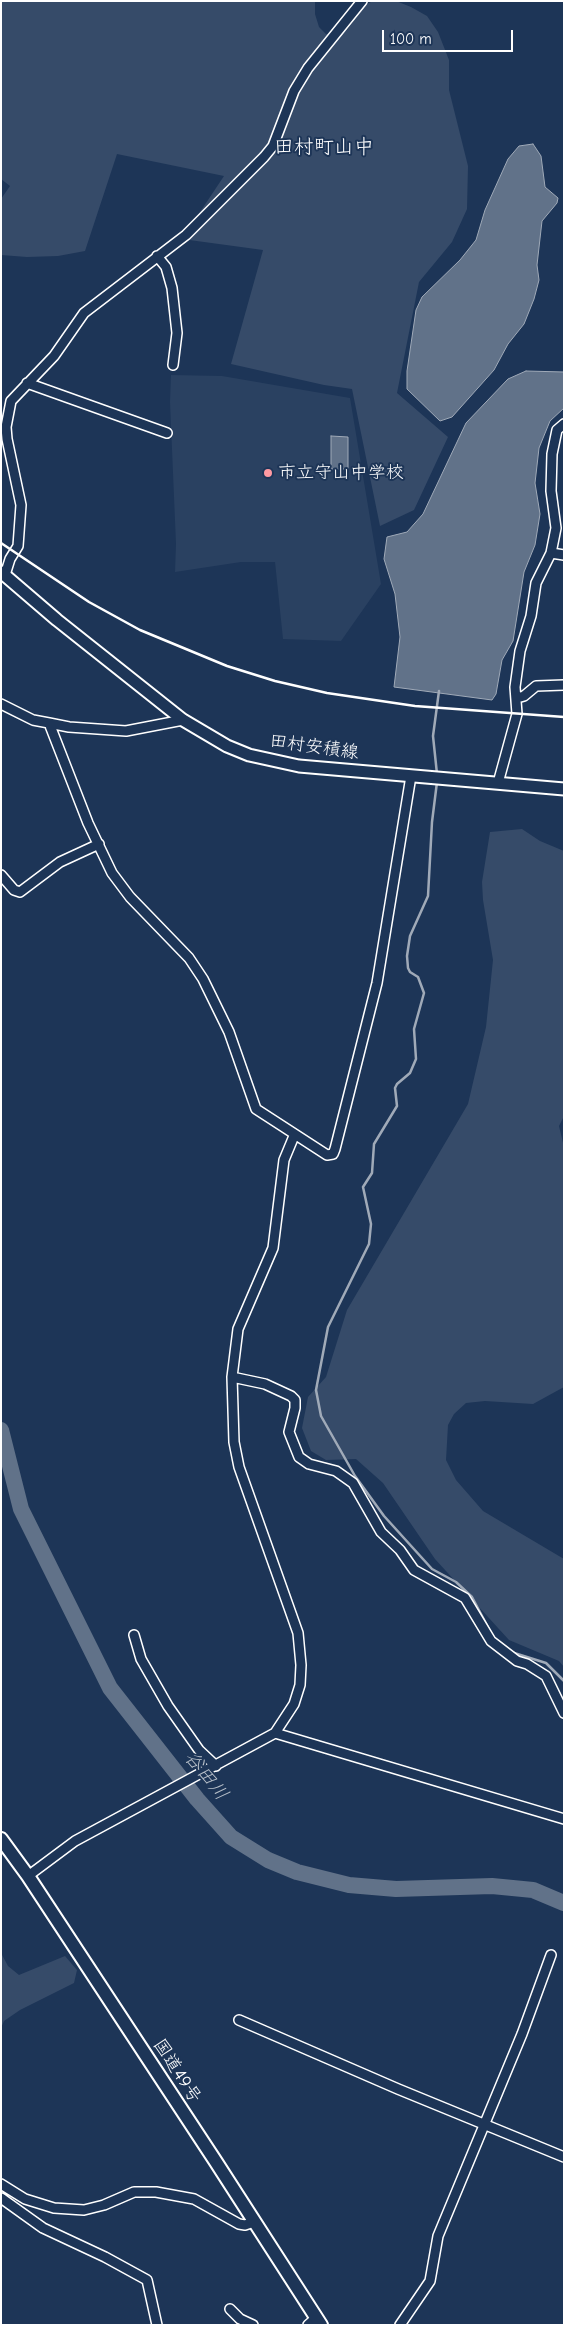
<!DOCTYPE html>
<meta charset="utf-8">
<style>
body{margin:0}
#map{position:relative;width:565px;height:2326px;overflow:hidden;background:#1d3557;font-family:"Comic Neue",sans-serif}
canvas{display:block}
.frame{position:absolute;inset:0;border:2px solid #fff;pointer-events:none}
.scale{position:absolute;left:382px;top:30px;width:131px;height:22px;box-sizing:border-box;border:2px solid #fff;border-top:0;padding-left:6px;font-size:15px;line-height:18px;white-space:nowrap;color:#fff;-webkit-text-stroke:4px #1d3557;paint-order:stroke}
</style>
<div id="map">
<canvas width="565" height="2326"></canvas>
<div class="frame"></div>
<div class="scale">100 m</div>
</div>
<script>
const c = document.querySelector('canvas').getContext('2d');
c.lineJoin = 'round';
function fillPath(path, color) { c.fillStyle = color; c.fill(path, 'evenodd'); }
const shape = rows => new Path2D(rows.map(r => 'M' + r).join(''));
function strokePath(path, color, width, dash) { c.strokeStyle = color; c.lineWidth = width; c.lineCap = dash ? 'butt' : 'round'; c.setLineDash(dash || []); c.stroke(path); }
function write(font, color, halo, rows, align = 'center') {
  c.font = font + ' "Comic Neue","Klee One",sans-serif'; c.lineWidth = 4; c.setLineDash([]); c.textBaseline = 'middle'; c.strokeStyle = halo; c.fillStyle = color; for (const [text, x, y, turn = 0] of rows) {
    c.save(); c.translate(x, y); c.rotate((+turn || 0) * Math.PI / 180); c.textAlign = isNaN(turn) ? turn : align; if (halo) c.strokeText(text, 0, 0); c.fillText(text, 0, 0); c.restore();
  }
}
const built = shape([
 [171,375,222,376,350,398,381,584,341,641,283,639,275,562,241,562,175,572,176,544,170,402]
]);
const green = shape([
 [1,1,315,1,315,14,319,27,326,34,338,36,347,30,365,5,373,1,396,1,411,7,427,16,438,32,449,60,449,90,468,166,467,209,452,242,419,282,397,393,448,437,414,510,380,526,352,389,324,385,231,364,263,250,182,239,224,176,117,154,85,251,58,256,27,257,1,255,1,199,10,186,1,179],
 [522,829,540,841,564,851,564,1116,559,1126,564,1147,564,1387,533,1404,485,1401,466,1403,454,1414,448,1425,446,1460,456,1480,483,1511,564,1559,564,1667,559,1661,509,1640,435,1559,383,1483,356,1459,326,1460,311,1451,302,1428,308,1397,326,1377,347,1310,468,1104,486,1027,493,960,483,900,482,882,490,832],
 [1,1953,8,1966,19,1975,65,1956,77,1970,74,1983,20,2010,4,2021,1,2028]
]);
const water = shape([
 [533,144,541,156,545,187,558,198,557,203,542,221,537,265,539,280,534,299,524,324,508,344,494,370,452,417,440,421,407,389,407,371,416,310,422,297,460,260,476,240,485,210,508,159,519,146,533,144],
 [526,371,564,372,564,408,550,421,539,448,535,483,540,514,535,545,524,572,513,641,502,660,496,694,492,700,394,687,400,637,395,594,384,559,387,537,407,532,423,514,466,423,508,379,526,371],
 [331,436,348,437,348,469,331,469,331,436]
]);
const stream = shape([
 [437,774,433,736,439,691],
 [437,782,432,822,428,896,410,936,407,956,408,968,410,972,418,977,424,993,414,1029,416,1059,410,1073,397,1084,395,1088,397,1106,374,1144,372,1173,363,1187,371,1224,369,1244,328,1327,316,1390,321,1416,355,1476,384,1516,432,1569,456,1582,472,1597,490,1631],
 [511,1652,546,1663,564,1681]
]);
const river = shape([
 [1,1430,21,1509,110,1688,197,1799,231,1837,268,1860,297,1872,349,1885,396,1889,492,1886,533,1890,564,1903]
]);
const minor = shape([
 [157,256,166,267,172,288,177,333,173,365],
 [27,383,167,433],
 [551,553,564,555],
 [5,575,10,559,18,546,21,505,7,439,6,427,11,401,54,356,84,313,186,235,264,157,273,146,294,91,308,68,362,1],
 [517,698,524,696,536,686,564,685],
 [1,704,33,720,49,723,88,823,112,873,130,897,189,958,203,979,229,1032,256,1109,327,1155,333,1154,335,1149,377,983,411,776],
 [49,723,69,727,126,731,183,720],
 [498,783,517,714,515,687,520,651,531,616,536,583,551,553,556,528,551,491,552,454,557,430,564,424],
 [1,875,14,890,20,892,60,862,99,844],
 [232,1377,265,1384,291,1396,295,1400,295,1408,289,1432,299,1457,309,1464,336,1471,353,1483,381,1532,400,1550,414,1570,465,1598,491,1641,517,1661,527,1664,546,1676,564,1713],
 [134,1635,141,1659,168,1706,199,1750,216,1766],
 [275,1733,564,1819],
 [28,1876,75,1841,275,1733,294,1704,300,1685,301,1665,298,1633,239,1467,234,1442,232,1377,238,1329,273,1248,284,1160,294,1136],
 [239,2020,398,2089,564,2157],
 [1,2184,25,2199,54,2208,84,2210,104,2205,134,2192,156,2192,194,2199,239,2224,245,2225,254,2222],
 [1,2198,43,2228,105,2257,147,2280,157,2325],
 [230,2309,240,2319,253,2325],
 [308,2325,316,2318],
 [400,2325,430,2281,438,2236,522,2034,551,1955]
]);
const major = shape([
 [1,572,57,620,183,720,227,746,249,755,299,766,564,789]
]);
const highway = shape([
 [1,1839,28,1876,216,2162,321,2325]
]);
const rail = shape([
 [1,543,89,602,140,630,227,666,275,681,327,693,415,706,564,717]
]);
const markers = [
 [268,473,5,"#ff9aa2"]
];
const poiNames = [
 ["市立守山中学校",278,473]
];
const streetNames = [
 ["田村安積線",314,747,8],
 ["国道49号",177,2071,57]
];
const waterNames = [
 ["谷田川",206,1776,51]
];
const quarterNames = [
 ["田村町山中",324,147]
];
fillPath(built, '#2a4161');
fillPath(green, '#364b69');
fillPath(water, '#617289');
strokePath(water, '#a0aab8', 1);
strokePath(stream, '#a0aab8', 2.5);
strokePath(river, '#617289', 16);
strokePath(minor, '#fff', 12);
strokePath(major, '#fff', 15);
strokePath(highway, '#fff', 16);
strokePath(minor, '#1d3557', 9);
strokePath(major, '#1d3557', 11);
strokePath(highway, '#1d3557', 12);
strokePath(rail, '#fff', 2.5);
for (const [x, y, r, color] of markers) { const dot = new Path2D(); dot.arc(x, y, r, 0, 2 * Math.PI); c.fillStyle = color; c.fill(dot); strokePath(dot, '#1d3557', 2); }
write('18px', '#fff', '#1d3557', poiNames, 'left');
write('18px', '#fff', '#1d3557', streetNames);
write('italic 19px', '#b8c0ca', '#1d3557', waterNames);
write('20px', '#fff', '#1d3557', quarterNames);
</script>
